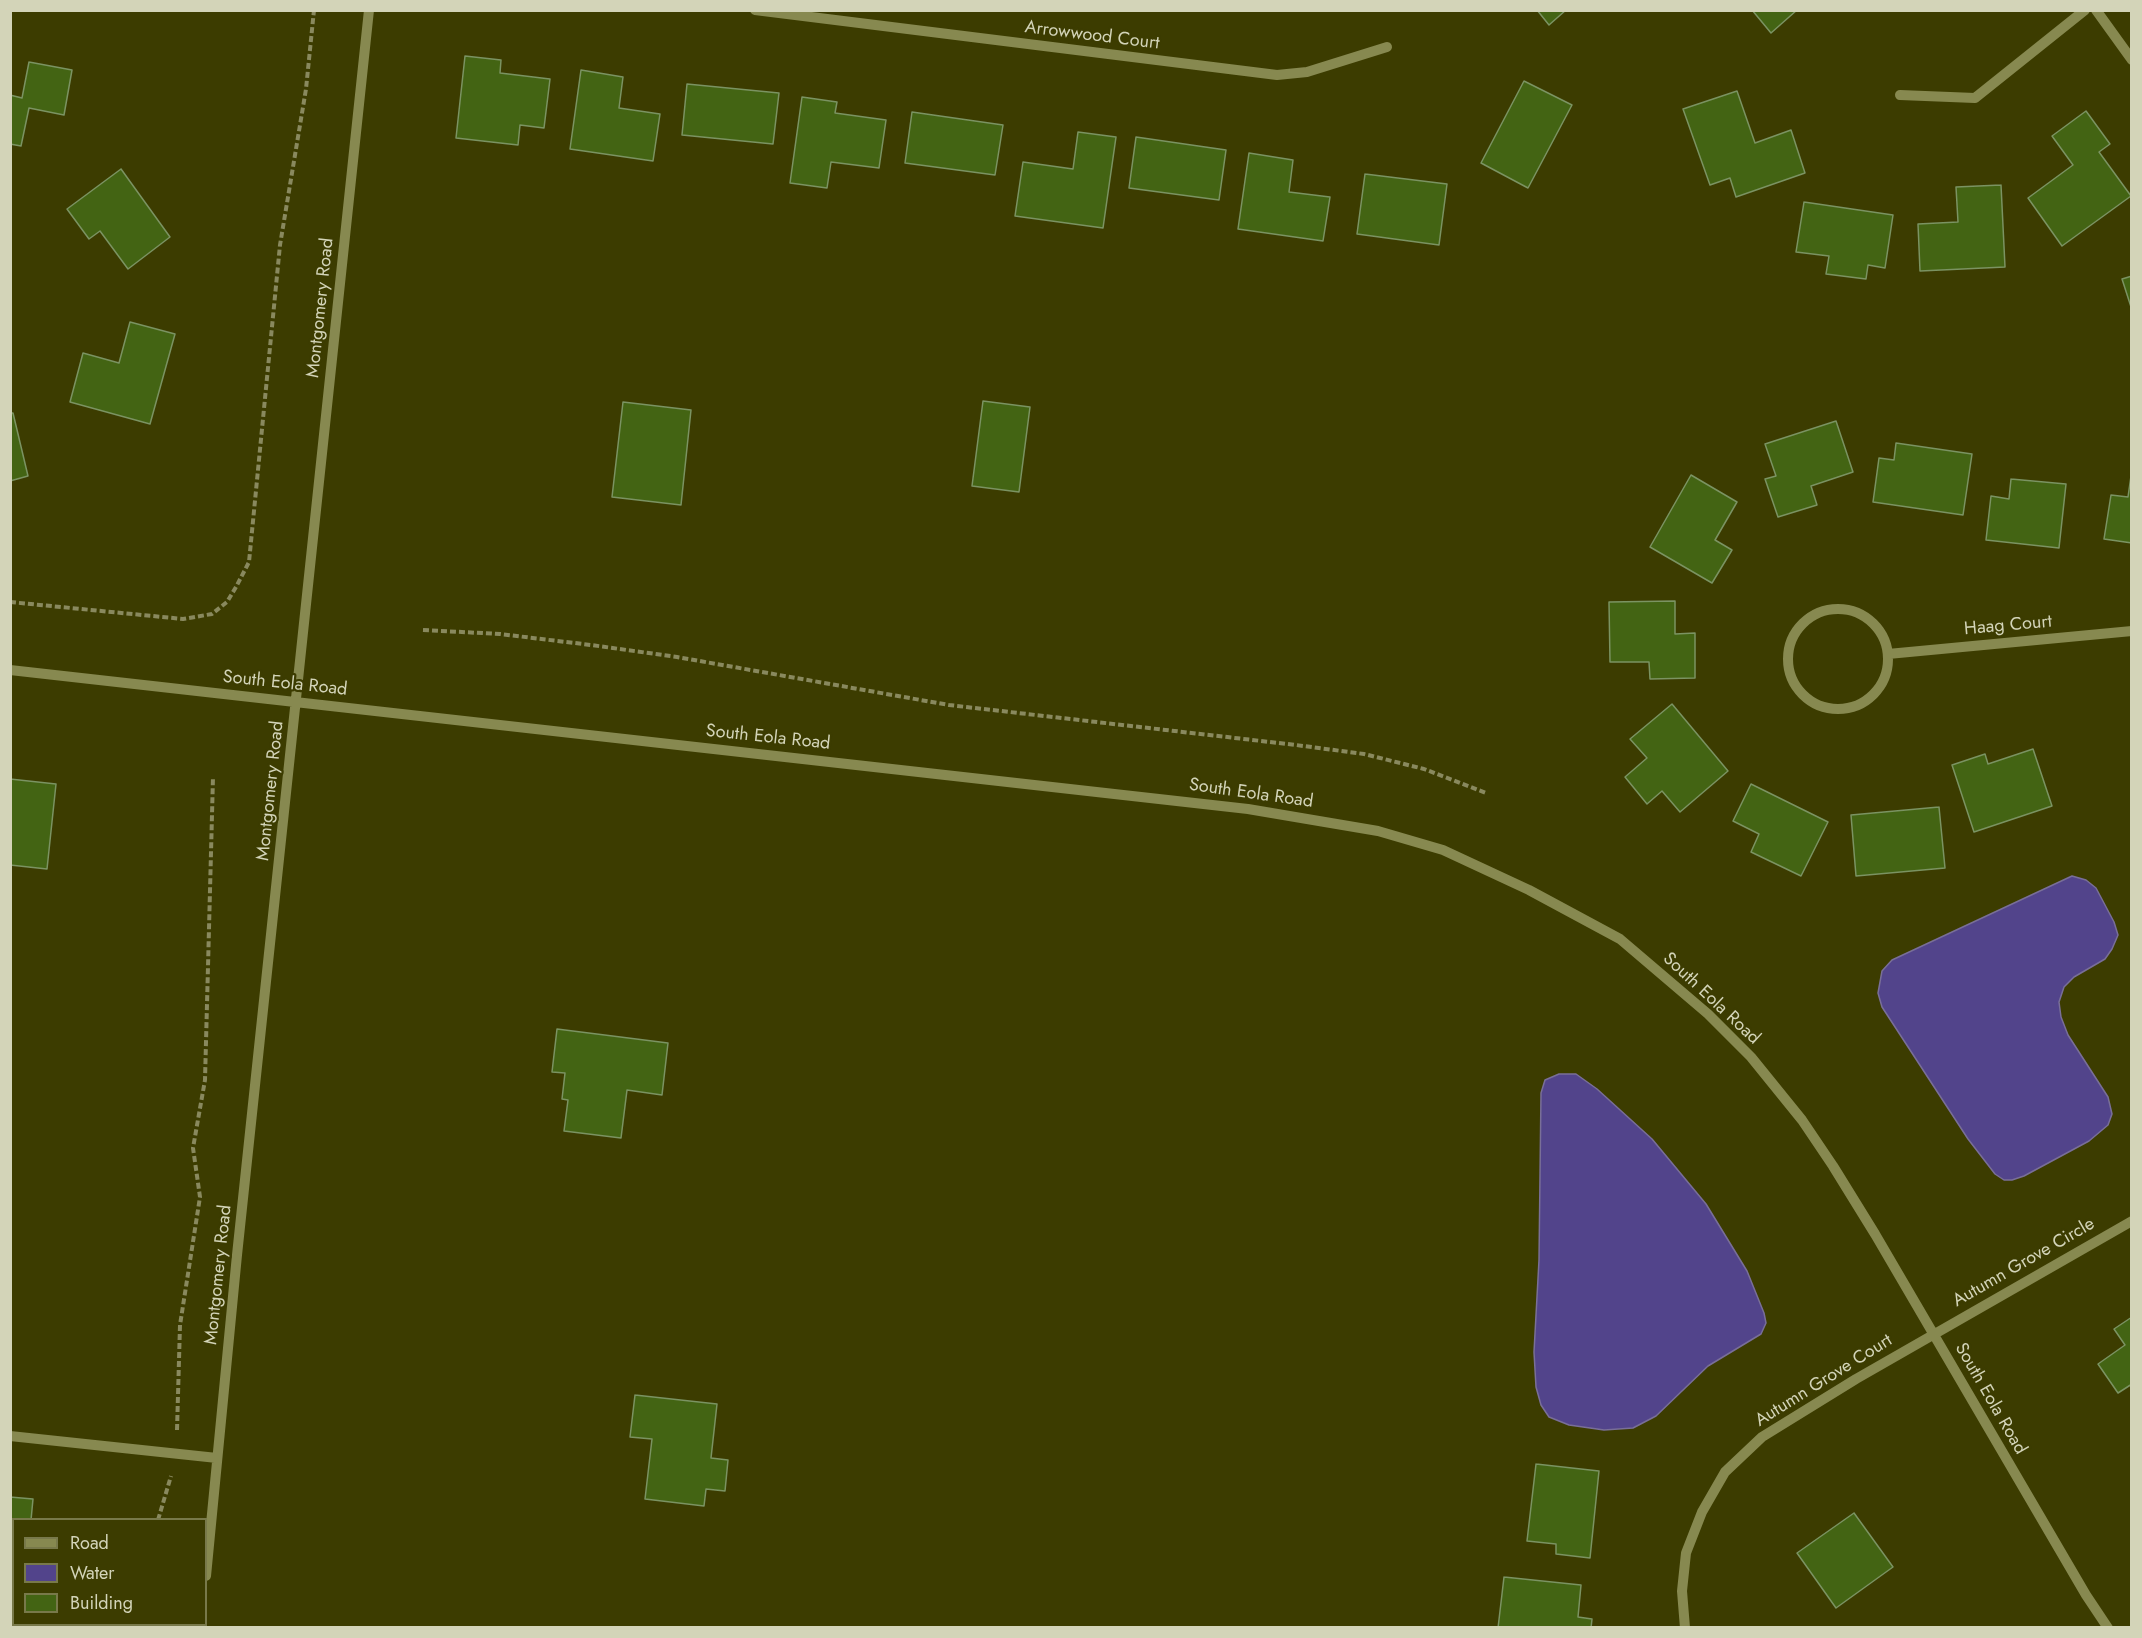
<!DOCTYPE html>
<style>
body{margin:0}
#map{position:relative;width:2142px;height:1638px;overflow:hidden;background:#3c3c00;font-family:Jost,sans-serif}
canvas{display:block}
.frame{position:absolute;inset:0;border:12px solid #d3d4b8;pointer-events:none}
.legend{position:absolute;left:12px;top:1518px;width:195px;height:108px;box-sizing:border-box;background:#3c3c00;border:2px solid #78794a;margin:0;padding:8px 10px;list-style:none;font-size:18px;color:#d3d4b8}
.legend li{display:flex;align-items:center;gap:12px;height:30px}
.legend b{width:30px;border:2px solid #78794a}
</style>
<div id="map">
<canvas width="2142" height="1638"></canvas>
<div class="frame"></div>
<ul class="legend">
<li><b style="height:8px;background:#878950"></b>Road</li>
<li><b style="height:16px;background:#52448b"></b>Water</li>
<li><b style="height:16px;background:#436413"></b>Building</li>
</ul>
</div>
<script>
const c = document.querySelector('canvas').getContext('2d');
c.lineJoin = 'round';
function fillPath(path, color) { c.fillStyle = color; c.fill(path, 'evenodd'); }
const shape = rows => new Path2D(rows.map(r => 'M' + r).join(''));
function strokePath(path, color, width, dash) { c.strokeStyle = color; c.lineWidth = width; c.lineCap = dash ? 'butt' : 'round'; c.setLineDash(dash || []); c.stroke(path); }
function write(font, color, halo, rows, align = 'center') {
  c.font = font + ' Jost,sans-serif'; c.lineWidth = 4.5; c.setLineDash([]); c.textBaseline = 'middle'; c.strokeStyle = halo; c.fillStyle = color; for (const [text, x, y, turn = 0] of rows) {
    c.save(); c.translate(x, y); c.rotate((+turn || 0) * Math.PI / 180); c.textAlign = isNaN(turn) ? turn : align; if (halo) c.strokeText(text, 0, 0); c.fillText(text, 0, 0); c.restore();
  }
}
const water = shape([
 [2072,876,2086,880,2096,888,2114,922,2118,935,2112,949,2105,959,2074,977,2064,987,2059,1002,2061,1017,2068,1035,2108,1097,2112,1114,2108,1125,2089,1141,2024,1176,2012,1180,2004,1180,1995,1174,1968,1139,1882,1007,1878,993,1882,971,1892,960,2072,876],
 [1559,1074,1576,1074,1597,1089,1652,1139,1706,1204,1747,1271,1764,1313,1766,1323,1761,1334,1708,1366,1656,1416,1633,1428,1604,1430,1569,1425,1549,1417,1541,1405,1536,1387,1534,1352,1539,1260,1541,1093,1545,1080,1559,1074]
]);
const building = shape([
 [1537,10,1566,10,1549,25,1537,10],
 [1752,10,1797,10,1771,33,1752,10],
 [465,56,501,60,500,73,550,79,544,128,520,125,518,145,456,138,465,56],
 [29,62,72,70,64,115,29,108,21,146,10,144,10,95,22,98,29,62],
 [581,70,623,77,619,108,660,114,653,161,570,149,581,70],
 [1524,81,1572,105,1528,188,1481,163,1524,81],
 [687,84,779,93,773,144,682,135,687,84],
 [1737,91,1755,143,1791,130,1805,173,1736,197,1730,178,1710,185,1683,109,1737,91],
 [802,97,837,102,835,113,886,120,879,168,831,162,827,188,790,183,802,97],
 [2086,111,2110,144,2099,152,2131,196,2062,246,2028,198,2073,165,2052,136,2086,111],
 [912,112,1003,125,995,175,905,163,912,112],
 [1078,132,1116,137,1103,228,1015,216,1023,162,1073,169,1078,132],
 [1136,137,1226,150,1219,200,1129,188,1136,137],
 [1249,153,1293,160,1289,192,1330,197,1323,241,1238,229,1249,153],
 [121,169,170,237,128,269,100,231,89,239,67,209,121,169],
 [1365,174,1447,184,1439,245,1357,234,1365,174],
 [2001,185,2005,267,1920,271,1918,224,1958,222,1956,187,2001,185],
 [1804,202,1893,215,1885,268,1868,265,1866,279,1826,274,1829,256,1796,252,1804,202],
 [2132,276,2132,310,2122,279,2132,276],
 [130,322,175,334,150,424,70,402,83,353,119,363,130,322],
 [983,401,1030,407,1019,492,972,486,983,401],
 [623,402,691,410,681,505,612,497,623,402],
 [10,413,13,413,28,476,10,481,10,413],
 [1836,421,1853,472,1811,486,1817,505,1778,517,1765,479,1776,476,1765,444,1836,421],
 [1896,443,1972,454,1963,515,1873,502,1879,458,1894,460,1896,443],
 [2132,469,2132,543,2104,539,2111,495,2128,497,2132,469],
 [1691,475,1737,502,1715,540,1732,550,1712,583,1650,547,1691,475],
 [2011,479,2066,484,2059,548,1986,540,1991,496,2009,499,2011,479],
 [1675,601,1675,634,1695,633,1695,678,1650,679,1649,662,1610,662,1609,602,1675,601],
 [1672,704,1728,771,1680,812,1662,791,1647,804,1625,777,1647,758,1630,739,1672,704],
 [2033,749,2052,806,1974,832,1952,765,1985,754,1988,764,2033,749],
 [10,779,56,784,47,869,10,865,10,779],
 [1751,784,1828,822,1801,876,1751,852,1759,834,1733,821,1751,784],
 [1939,807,1945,868,1856,876,1851,815,1939,807],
 [557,1029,668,1043,662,1095,627,1090,621,1138,564,1131,568,1100,562,1099,565,1073,552,1072,557,1029],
 [2132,1317,2132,1384,2118,1393,2098,1364,2125,1345,2114,1329,2132,1317],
 [635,1395,717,1404,711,1458,728,1460,725,1491,706,1489,704,1506,645,1499,652,1439,630,1437,635,1395],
 [1536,1464,1599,1471,1590,1558,1556,1554,1556,1544,1527,1541,1536,1464],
 [10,1497,33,1499,31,1520,14,1520,14,1570,10,1570,10,1497],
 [1854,1513,1893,1567,1836,1608,1797,1553,1854,1513],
 [1504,1577,1581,1585,1578,1617,1592,1619,1591,1628,1498,1628,1504,1577]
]);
const path = shape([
 [10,602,183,619,212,614,227,602,236,587,249,562,280,245,306,89,314,10],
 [423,630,500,634,591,645,677,657,949,705,1296,745,1364,754,1424,769,1486,793],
 [177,1430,180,1325,200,1197,193,1148,205,1080,213,777],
 [158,1520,171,1476],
 [138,1628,138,1624]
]);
const minor = shape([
 [755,10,1277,75,1307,72,1387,47],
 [2096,10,2132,60],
 [1900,95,1975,98,2085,10],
 '1788 659a50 50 0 1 1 100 0a50 50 0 1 1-100 0Z',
 [1888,654,2132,631],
 [10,670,1248,809,1378,831,1443,850,1529,890,1620,939,1708,1014,1751,1057,1802,1120,1833,1166,1875,1234,2086,1595,2108,1628],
 [10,1436,217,1458],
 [206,1576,237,1255,369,10],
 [200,1628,200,1624],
 [1685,1628,1682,1591,1686,1553,1702,1512,1725,1472,1762,1437,1856,1379,2132,1221]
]);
const streetNames = [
 ["Arrowwood Court",1092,36,7],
 ["Montgomery Road",321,308,-84],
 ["Haag Court",2008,626,-5],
 ["South Eola Road",285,684,6],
 ["South Eola Road",768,738,6],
 ["Montgomery Road",271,791,-84],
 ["South Eola Road",1251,794,8],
 ["South Eola Road",1711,999,43],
 ["Autumn Grove Circle",2024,1263,-30],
 ["Montgomery Road",219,1275,-84],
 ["Autumn Grove Court",1824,1381,-32],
 ["South Eola Road",1990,1399,60]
];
fillPath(water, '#52448b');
strokePath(water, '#796f98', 1.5);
fillPath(building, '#436413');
strokePath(building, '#7b9362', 1.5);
strokePath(path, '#89895e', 4, [6, 3]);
strokePath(minor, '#878950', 10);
write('18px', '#d3d4b8', '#3c3c00', streetNames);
</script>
